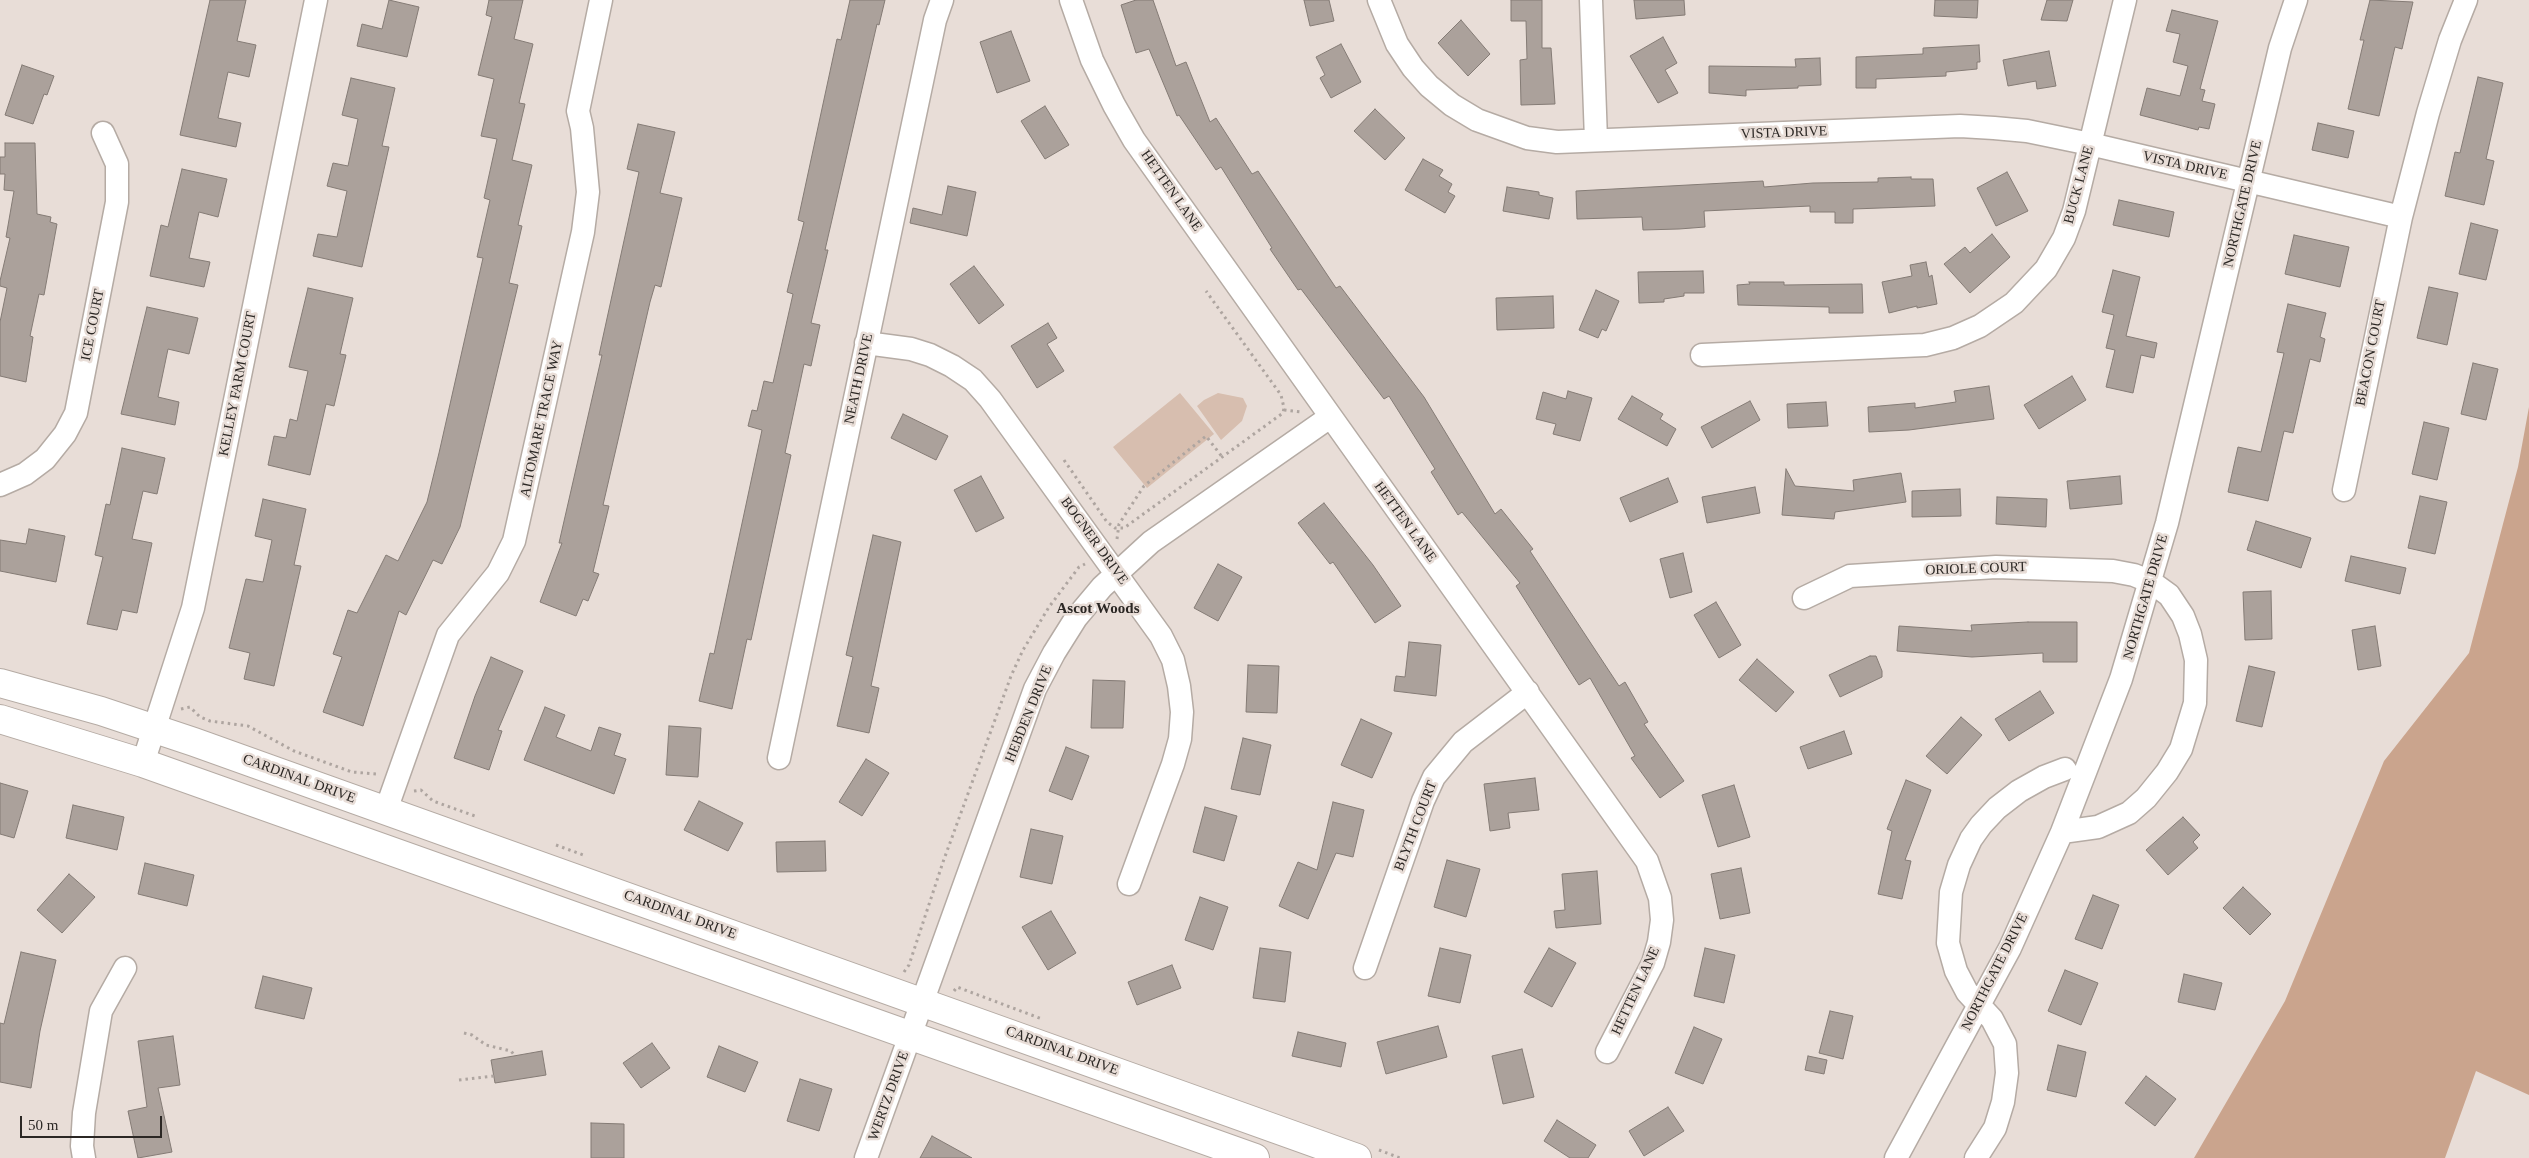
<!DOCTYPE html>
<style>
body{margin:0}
#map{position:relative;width:2529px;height:1158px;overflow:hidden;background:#e8ddd7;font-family:Georgia,serif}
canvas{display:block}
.scale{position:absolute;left:20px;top:1116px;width:142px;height:22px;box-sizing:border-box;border:2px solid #2b2724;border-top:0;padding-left:6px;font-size:15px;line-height:18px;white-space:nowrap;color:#2b2724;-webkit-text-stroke:4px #e8ddd7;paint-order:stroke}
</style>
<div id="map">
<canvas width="2529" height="1158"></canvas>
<div class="scale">50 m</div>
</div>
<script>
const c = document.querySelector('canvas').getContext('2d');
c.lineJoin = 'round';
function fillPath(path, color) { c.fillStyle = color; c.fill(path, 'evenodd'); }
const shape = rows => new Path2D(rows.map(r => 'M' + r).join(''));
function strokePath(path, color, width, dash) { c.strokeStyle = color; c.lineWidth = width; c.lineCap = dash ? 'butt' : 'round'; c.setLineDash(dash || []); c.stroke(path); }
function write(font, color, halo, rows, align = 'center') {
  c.font = font + ' Georgia,serif'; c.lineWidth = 5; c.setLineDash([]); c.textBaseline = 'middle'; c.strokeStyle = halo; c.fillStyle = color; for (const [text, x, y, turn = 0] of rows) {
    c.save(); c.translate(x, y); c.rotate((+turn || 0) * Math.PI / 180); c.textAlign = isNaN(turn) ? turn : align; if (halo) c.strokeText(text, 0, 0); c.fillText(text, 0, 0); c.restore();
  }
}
const green = shape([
 [1180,393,1214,434,1147,488,1113,447],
 [1218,393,1243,398,1247,406,1242,421,1221,440,1197,406,1204,400]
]);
const forest = shape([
 [2529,407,2529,1095,2476,1071,2445,1158,2194,1158,2285,1001,2384,761,2469,653,2518,467]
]);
const building = shape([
 [210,0,246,0,237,41,256,45,249,77,228,72,218,118,241,123,236,147,180,135,210,0],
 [389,0,419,7,407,57,357,46,362,24,382,29,389,0],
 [489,0,523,0,514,39,533,44,519,103,525,104,512,160,532,165,518,225,522,226,509,283,518,285,460,527,442,564,433,560,406,615,399,611,363,726,323,712,342,657,333,654,348,610,357,613,386,555,398,561,427,502,439,453,483,258,477,257,490,200,484,198,497,139,481,136,494,79,478,75,492,17,486,15,489,0],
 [850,0,885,0,879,25,877,24,825,250,828,250,811,323,820,325,811,366,804,364,785,453,791,455,751,640,747,639,732,709,699,701,710,653,714,654,762,430,748,426,752,410,757,411,764,381,773,383,793,294,787,292,804,222,798,220,837,39,841,40,850,0],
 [1136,0,1153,0,1176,66,1186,62,1210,122,1216,118,1252,174,1258,171,1336,288,1340,286,1424,397,1495,514,1501,509,1533,549,1530,551,1619,686,1625,682,1648,722,1644,724,1684,781,1660,798,1631,758,1635,756,1590,678,1579,685,1516,586,1520,583,1462,512,1458,515,1431,472,1435,469,1389,396,1384,399,1301,289,1298,290,1270,249,1272,248,1221,167,1216,170,1179,115,1177,116,1149,49,1136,53,1121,5,1136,0],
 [1304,0,1329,0,1334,21,1310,26,1304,0],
 [1511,0,1542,0,1542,48,1551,48,1555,104,1521,105,1520,60,1527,59,1526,21,1511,21,1511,0],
 [1634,0,1684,0,1685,15,1636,19,1634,0],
 [1935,0,1978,0,1977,18,1934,16,1935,0],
 [2047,0,2073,0,2067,21,2041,20,2047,0],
 [2370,0,2413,2,2402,49,2395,47,2379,116,2348,109,2364,40,2360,40,2370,0],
 [2172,10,2218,21,2200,89,2205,90,2202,101,2215,104,2209,129,2199,127,2198,130,2140,115,2147,88,2180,96,2188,66,2173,62,2180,34,2166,31,2172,10],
 [1461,20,1490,54,1468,76,1438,43,1461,20],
 [1011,31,1030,81,997,93,980,42,1011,31],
 [1663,37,1677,63,1665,70,1678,93,1658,103,1630,56,1663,37],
 [1341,44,1361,82,1331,98,1320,78,1325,75,1316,57,1341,44],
 [1979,45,1980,62,1977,62,1977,69,1946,72,1946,76,1876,79,1876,88,1856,88,1856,57,1923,54,1923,48,1979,45],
 [2049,51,2056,86,2037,89,2036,81,2008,86,2003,60,2049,51],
 [1820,58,1821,85,1798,86,1798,88,1746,90,1746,96,1709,93,1709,66,1796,67,1795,59,1820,58],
 [22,65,54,76,47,95,44,94,33,124,5,115,22,65],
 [2478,77,2503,83,2486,159,2494,161,2484,205,2445,196,2455,152,2460,153,2478,77],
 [351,78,395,88,382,146,389,147,362,267,313,256,318,234,337,237,347,191,327,186,333,163,348,166,358,119,342,115,351,78],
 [1045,106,1069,145,1045,159,1021,121,1045,106],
 [1375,109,1405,138,1385,160,1354,131,1375,109],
 [2318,123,2354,131,2348,158,2312,150,2318,123],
 [638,124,675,132,660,193,682,198,661,287,655,285,650,302,603,505,609,506,593,572,599,574,588,601,583,599,576,616,540,602,562,543,559,543,602,355,599,355,639,172,627,169,638,124],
 [5,143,35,143,37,214,51,217,50,222,57,224,44,295,39,294,30,336,33,337,26,382,0,376,0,322,7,288,0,286,0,281,10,238,6,237,14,191,4,190,5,174,0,174,0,157,5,157,5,143],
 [1423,159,1443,170,1439,176,1452,184,1448,192,1455,196,1445,213,1405,190,1423,159],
 [182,169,227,179,218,217,199,212,189,258,210,262,204,287,150,276,161,225,168,227,182,169],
 [2007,172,2028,211,1996,226,1977,188,2007,172],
 [1911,177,1911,179,1933,179,1935,206,1853,209,1853,223,1835,223,1835,212,1810,212,1810,206,1704,211,1705,227,1679,229,1643,230,1642,217,1577,219,1576,191,1763,181,1764,187,1813,183,1878,182,1878,178,1911,177],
 [948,186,976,192,967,236,910,223,913,208,942,215,948,186],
 [1507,187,1539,192,1539,195,1553,198,1549,219,1503,211,1507,187],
 [2119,200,2174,212,2169,237,2113,225,2119,200],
 [2471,223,2498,230,2486,280,2459,274,2471,223],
 [1992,234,2010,257,1970,293,1944,264,1965,247,1970,253,1992,234],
 [2294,235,2349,247,2340,287,2285,274,2294,235],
 [1926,262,1929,277,1932,275,1937,304,1917,308,1917,306,1889,313,1882,282,1912,276,1910,265,1926,262],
 [974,266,1004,305,979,324,950,284,974,266],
 [2113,270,2140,277,2126,336,2157,343,2154,358,2141,355,2133,393,2106,387,2115,350,2106,348,2114,315,2102,312,2113,270],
 [1703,271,1704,293,1684,293,1684,296,1664,299,1664,302,1639,303,1638,272,1703,271],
 [1749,282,1784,282,1784,285,1862,284,1863,313,1829,313,1829,307,1738,305,1737,285,1750,284,1749,282],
 [2429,287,2458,293,2447,345,2417,338,2429,287],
 [308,288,353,298,340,354,346,355,334,406,326,404,310,475,268,465,274,436,286,438,290,419,297,421,308,371,289,367,308,288],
 [1596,290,1619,301,1606,331,1602,329,1598,338,1579,330,1596,290],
 [1553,296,1554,328,1497,330,1496,298,1553,296],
 [2288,304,2326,313,2320,337,2325,339,2320,362,2310,359,2293,433,2284,431,2268,501,2228,492,2238,447,2261,452,2284,353,2277,352,2288,304],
 [147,307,198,318,189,354,168,349,158,397,179,402,175,425,121,414,147,307],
 [1048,323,1057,338,1047,344,1064,371,1037,388,1011,346,1048,323],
 [2473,363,2498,369,2486,420,2461,414,2473,363],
 [2072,376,2086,400,2039,429,2024,405,2072,376],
 [1989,386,1994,419,1909,430,1869,432,1868,407,1915,403,1915,408,1956,402,1954,391,1989,386],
 [1568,391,1592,398,1580,441,1553,434,1556,424,1536,419,1543,392,1566,399,1568,391],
 [1632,396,1663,414,1660,419,1676,429,1667,446,1618,419,1632,396],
 [1750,401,1760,420,1712,448,1701,427,1750,401],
 [1826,402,1828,426,1788,428,1787,404,1826,402],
 [903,414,948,436,936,460,891,438,903,414],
 [2424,422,2449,428,2437,480,2412,474,2424,422],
 [122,448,165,458,157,494,143,491,132,539,152,543,137,613,122,610,117,630,87,624,103,557,95,555,106,504,110,505,122,448],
 [1786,469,1795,486,1854,491,1853,480,1901,473,1906,502,1835,512,1834,519,1782,515,1786,469],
 [981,476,1004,518,976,532,954,490,981,476],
 [2120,476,2122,504,2070,509,2067,481,2120,476],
 [1668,478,1678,502,1630,522,1620,498,1668,478],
 [1755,487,1760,513,1707,523,1702,497,1755,487],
 [1960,489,1961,516,1912,517,1912,491,1960,489],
 [2420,496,2447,502,2435,554,2408,548,2420,496],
 [1997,497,2047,499,2046,527,1996,524,1997,497],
 [263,499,306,509,294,565,301,566,274,686,244,679,250,653,229,648,246,579,263,582,272,540,255,536,263,499],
 [1324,503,1373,565,1401,606,1375,623,1333,562,1330,564,1298,523,1324,503],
 [2256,521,2311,538,2301,568,2247,550,2256,521],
 [29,529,65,536,56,582,0,571,0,540,26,544,29,529],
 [873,535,901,542,871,686,879,688,869,733,837,726,853,657,846,655,873,535],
 [1683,553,1692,592,1670,598,1660,559,1683,553],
 [2351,556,2406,568,2400,594,2345,581,2351,556],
 [1218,564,1242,577,1218,621,1194,608,1218,564],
 [2271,591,2272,639,2245,640,2243,592,2271,591],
 [1716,602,1741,645,1719,658,1694,615,1716,602],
 [2028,622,2077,622,2077,662,2043,662,2043,653,1972,657,1897,651,1899,626,1972,631,1971,625,2028,622],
 [2375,626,2381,666,2358,670,2352,630,2375,626],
 [1409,642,1441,645,1436,696,1394,691,1396,676,1405,677,1409,642],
 [1870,656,1876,656,1882,671,1882,677,1840,697,1829,675,1870,656],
 [491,657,523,671,498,730,502,731,489,770,454,758,475,696,491,657],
 [1757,659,1794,692,1776,712,1739,680,1757,659],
 [1248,665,1279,666,1277,713,1246,712,1248,665],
 [2249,666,2275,672,2262,727,2236,721,2249,666],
 [1093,680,1125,681,1123,728,1091,728,1093,680],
 [2040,691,2054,713,2009,741,1995,719,2040,691],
 [545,707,565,715,556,737,591,751,599,727,621,734,614,755,626,759,614,794,524,760,545,707],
 [1961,717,1982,735,1947,774,1926,756,1961,717],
 [1361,719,1392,733,1372,778,1341,765,1361,719],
 [669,726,701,728,698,777,666,775,669,726],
 [1844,731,1852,754,1808,769,1800,747,1844,731],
 [1243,738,1271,745,1260,795,1231,789,1243,738],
 [1066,747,1089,756,1072,800,1049,791,1066,747],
 [866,759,889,773,862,816,839,802,866,759],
 [1535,778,1539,810,1508,813,1510,828,1490,831,1484,784,1535,778],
 [1906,780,1931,790,1905,860,1911,861,1902,899,1878,894,1892,831,1887,829,1906,780],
 [0,783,28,791,14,838,0,834,0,783],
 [1734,785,1750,837,1718,847,1702,795,1734,785],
 [699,801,743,823,728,851,684,830,699,801],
 [1333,802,1364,810,1353,857,1336,853,1308,919,1279,906,1298,862,1317,870,1333,802],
 [73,805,124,817,117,850,66,838,73,805],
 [1205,807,1237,816,1224,861,1193,852,1205,807],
 [2183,817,2200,835,2193,842,2198,848,2168,875,2146,850,2183,817],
 [1031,829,1063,836,1052,884,1020,877,1031,829],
 [825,841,826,871,777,872,776,842,825,841],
 [1447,860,1480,869,1466,917,1434,907,1447,860],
 [145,863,194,875,187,906,138,894,145,863],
 [1741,868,1750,913,1720,919,1711,874,1741,868],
 [1597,871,1601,924,1556,928,1554,911,1565,910,1562,874,1597,871],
 [69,874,95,897,62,933,37,910,69,874],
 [2243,887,2271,914,2250,935,2223,908,2243,887],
 [2093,895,2119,905,2102,949,2075,939,2093,895],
 [1200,897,1228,907,1213,950,1185,940,1200,897],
 [1051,911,1076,953,1048,970,1022,927,1051,911],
 [1260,948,1291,952,1285,1002,1253,998,1260,948],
 [1440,948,1471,955,1460,1003,1428,996,1440,948],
 [1549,948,1576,963,1552,1007,1524,992,1549,948],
 [1705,948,1735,955,1724,1003,1694,996,1705,948],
 [21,952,56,960,40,1031,31,1088,0,1082,0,1023,4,1024,21,952],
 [1172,965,1181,988,1137,1005,1128,982,1172,965],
 [2065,970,2098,983,2081,1025,2048,1011,2065,970],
 [2184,974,2222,983,2215,1010,2178,1002,2184,974],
 [263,976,312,988,304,1019,255,1008,263,976],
 [1830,1011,1853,1016,1843,1059,1819,1053,1830,1011],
 [1438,1026,1447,1057,1386,1074,1377,1042,1438,1026],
 [1694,1027,1722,1039,1703,1084,1675,1073,1694,1027],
 [1298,1032,1346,1043,1341,1067,1292,1056,1298,1032],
 [173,1036,180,1085,158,1088,172,1152,138,1158,128,1111,147,1107,138,1041,173,1036],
 [652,1043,670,1068,641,1088,623,1063,652,1043],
 [2058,1045,2086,1052,2076,1097,2047,1090,2058,1045],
 [719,1046,758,1062,745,1092,707,1077,719,1046],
 [1522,1049,1534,1097,1503,1104,1492,1056,1522,1049],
 [542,1051,546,1075,495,1083,491,1060,542,1051],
 [1808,1056,1827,1060,1824,1074,1805,1070,1808,1056],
 [2146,1076,2176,1099,2155,1126,2125,1103,2146,1076],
 [800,1079,832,1089,819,1131,787,1121,800,1079],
 [1668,1107,1684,1131,1644,1156,1629,1131,1668,1107],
 [1557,1120,1596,1145,1588,1158,1570,1158,1544,1141,1557,1120],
 [591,1123,624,1124,624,1158,591,1158,591,1123],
 [932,1136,972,1158,920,1158,932,1136]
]);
const path = shape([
 [1284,410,1301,412],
 [1064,460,1107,522,1115,528,1124,528,1283,413,1284,408,1281,395,1206,291],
 [1117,539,1119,524,1144,486,1206,436,1223,458],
 [181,709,190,707,200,717,210,721,248,726,294,751,352,772,377,774],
 [414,791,421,790,433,801,475,816],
 [556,845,586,856],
 [904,972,909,965,943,862,1011,676,1023,650,1049,607,1079,567,1085,564],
 [954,991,957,987,1042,1019],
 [464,1033,472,1035,486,1045,511,1051,515,1056],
 [459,1080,494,1076],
 [1379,1150,1400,1158]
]);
const minor = shape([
 [1071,0,1092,60,1114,105,1134,140,1647,861,1660,898,1662,920,1659,942,1653,963,1607,1052],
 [1379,0,1397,44,1413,68,1429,86,1452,105,1477,120,1527,138,1557,142,1960,126,1994,128,2027,131,2090,144,2401,217],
 [1591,0,1596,140],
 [866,343,911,349,930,355,952,366,973,380,990,399,1161,636,1173,660,1179,686,1182,712,1180,739,1173,764,1129,884],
 [1702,355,1925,345,1953,338,1980,326,2014,303,2046,269,2064,238,2074,211,2125,0],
 [0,485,25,474,45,459,65,434,76,413,117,202,117,164,103,133],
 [2344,490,2401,217,2428,113,2450,40,2466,0],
 [1804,598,1850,576,1996,567,2113,571,2134,575,2151,582,2169,595,2183,616,2190,634,2196,660,2195,703,2181,749,2167,772,2146,798,2129,813,2098,827,2062,832],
 [779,758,935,20,942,0],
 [143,763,193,608,316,0],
 [386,810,448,635,498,573,514,541,583,232,588,192,582,128,578,111,601,0],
 [1365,968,1423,801,1434,777,1463,742,1528,692],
 [84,1158,82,1146,84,1113,101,1011,125,968],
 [866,1158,1035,689,1054,653,1076,618,1102,587,1151,542,1330,417],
 [1896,1158,2010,948,2062,832,2121,679,2167,523,2280,48,2296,0],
 [1976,1158,1995,1128,2003,1102,2007,1073,2005,1044,1992,1019,1967,992,1956,971,1948,943,1951,892,1959,865,1971,839,1981,825,1997,808,2019,791,2044,777,2065,769]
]);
const major = shape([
 [0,683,101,711,194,742,1357,1158],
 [0,719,143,763,1255,1158]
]);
const streetNames = [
 ["VISTA DRIVE",1784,133,-2],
 ["VISTA DRIVE",2185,166,13],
 ["BUCK LANE",2079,185,-75],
 ["HETTEN LANE",1171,191,55],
 ["NORTHGATE DRIVE",2243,204,-77],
 ["ICE COURT",93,325,-79],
 ["BEACON COURT",2371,353,-79],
 ["NEATH DRIVE",859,379,-78],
 ["KELLEY FARM COURT",238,384,-79],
 ["ALTOMARE TRACE WAY",542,419,-78],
 ["HETTEN LANE",1405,522,54],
 ["BOGNER DRIVE",1094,541,54],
 ["ORIOLE COURT",1976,569,-2],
 ["NORTHGATE DRIVE",2146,597,-74],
 ["HEBDEN DRIVE",1029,714,-68],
 ["CARDINAL DRIVE",299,779,20],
 ["BLYTH COURT",1416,826,-69],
 ["CARDINAL DRIVE",680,915,20],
 ["NORTHGATE DRIVE",1995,972,-63],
 ["HETTEN LANE",1636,991,-65],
 ["CARDINAL DRIVE",1062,1051,20],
 ["WERTZ DRIVE",889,1096,-70]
];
const neighbourhoodNames = [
 ["Ascot Woods",1098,609]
];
fillPath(green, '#d7beaf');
fillPath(forest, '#caa48d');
fillPath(building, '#aba19b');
strokePath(building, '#847b75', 1);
strokePath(minor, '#b5aba4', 25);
strokePath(major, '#b5aba4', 30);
strokePath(path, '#aea5a0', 3, [2.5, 4]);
strokePath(minor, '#fff', 22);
strokePath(major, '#fff', 28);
write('14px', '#2b2724', '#e8ddd7', streetNames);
write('bold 15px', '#2b2724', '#e8ddd7', neighbourhoodNames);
</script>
